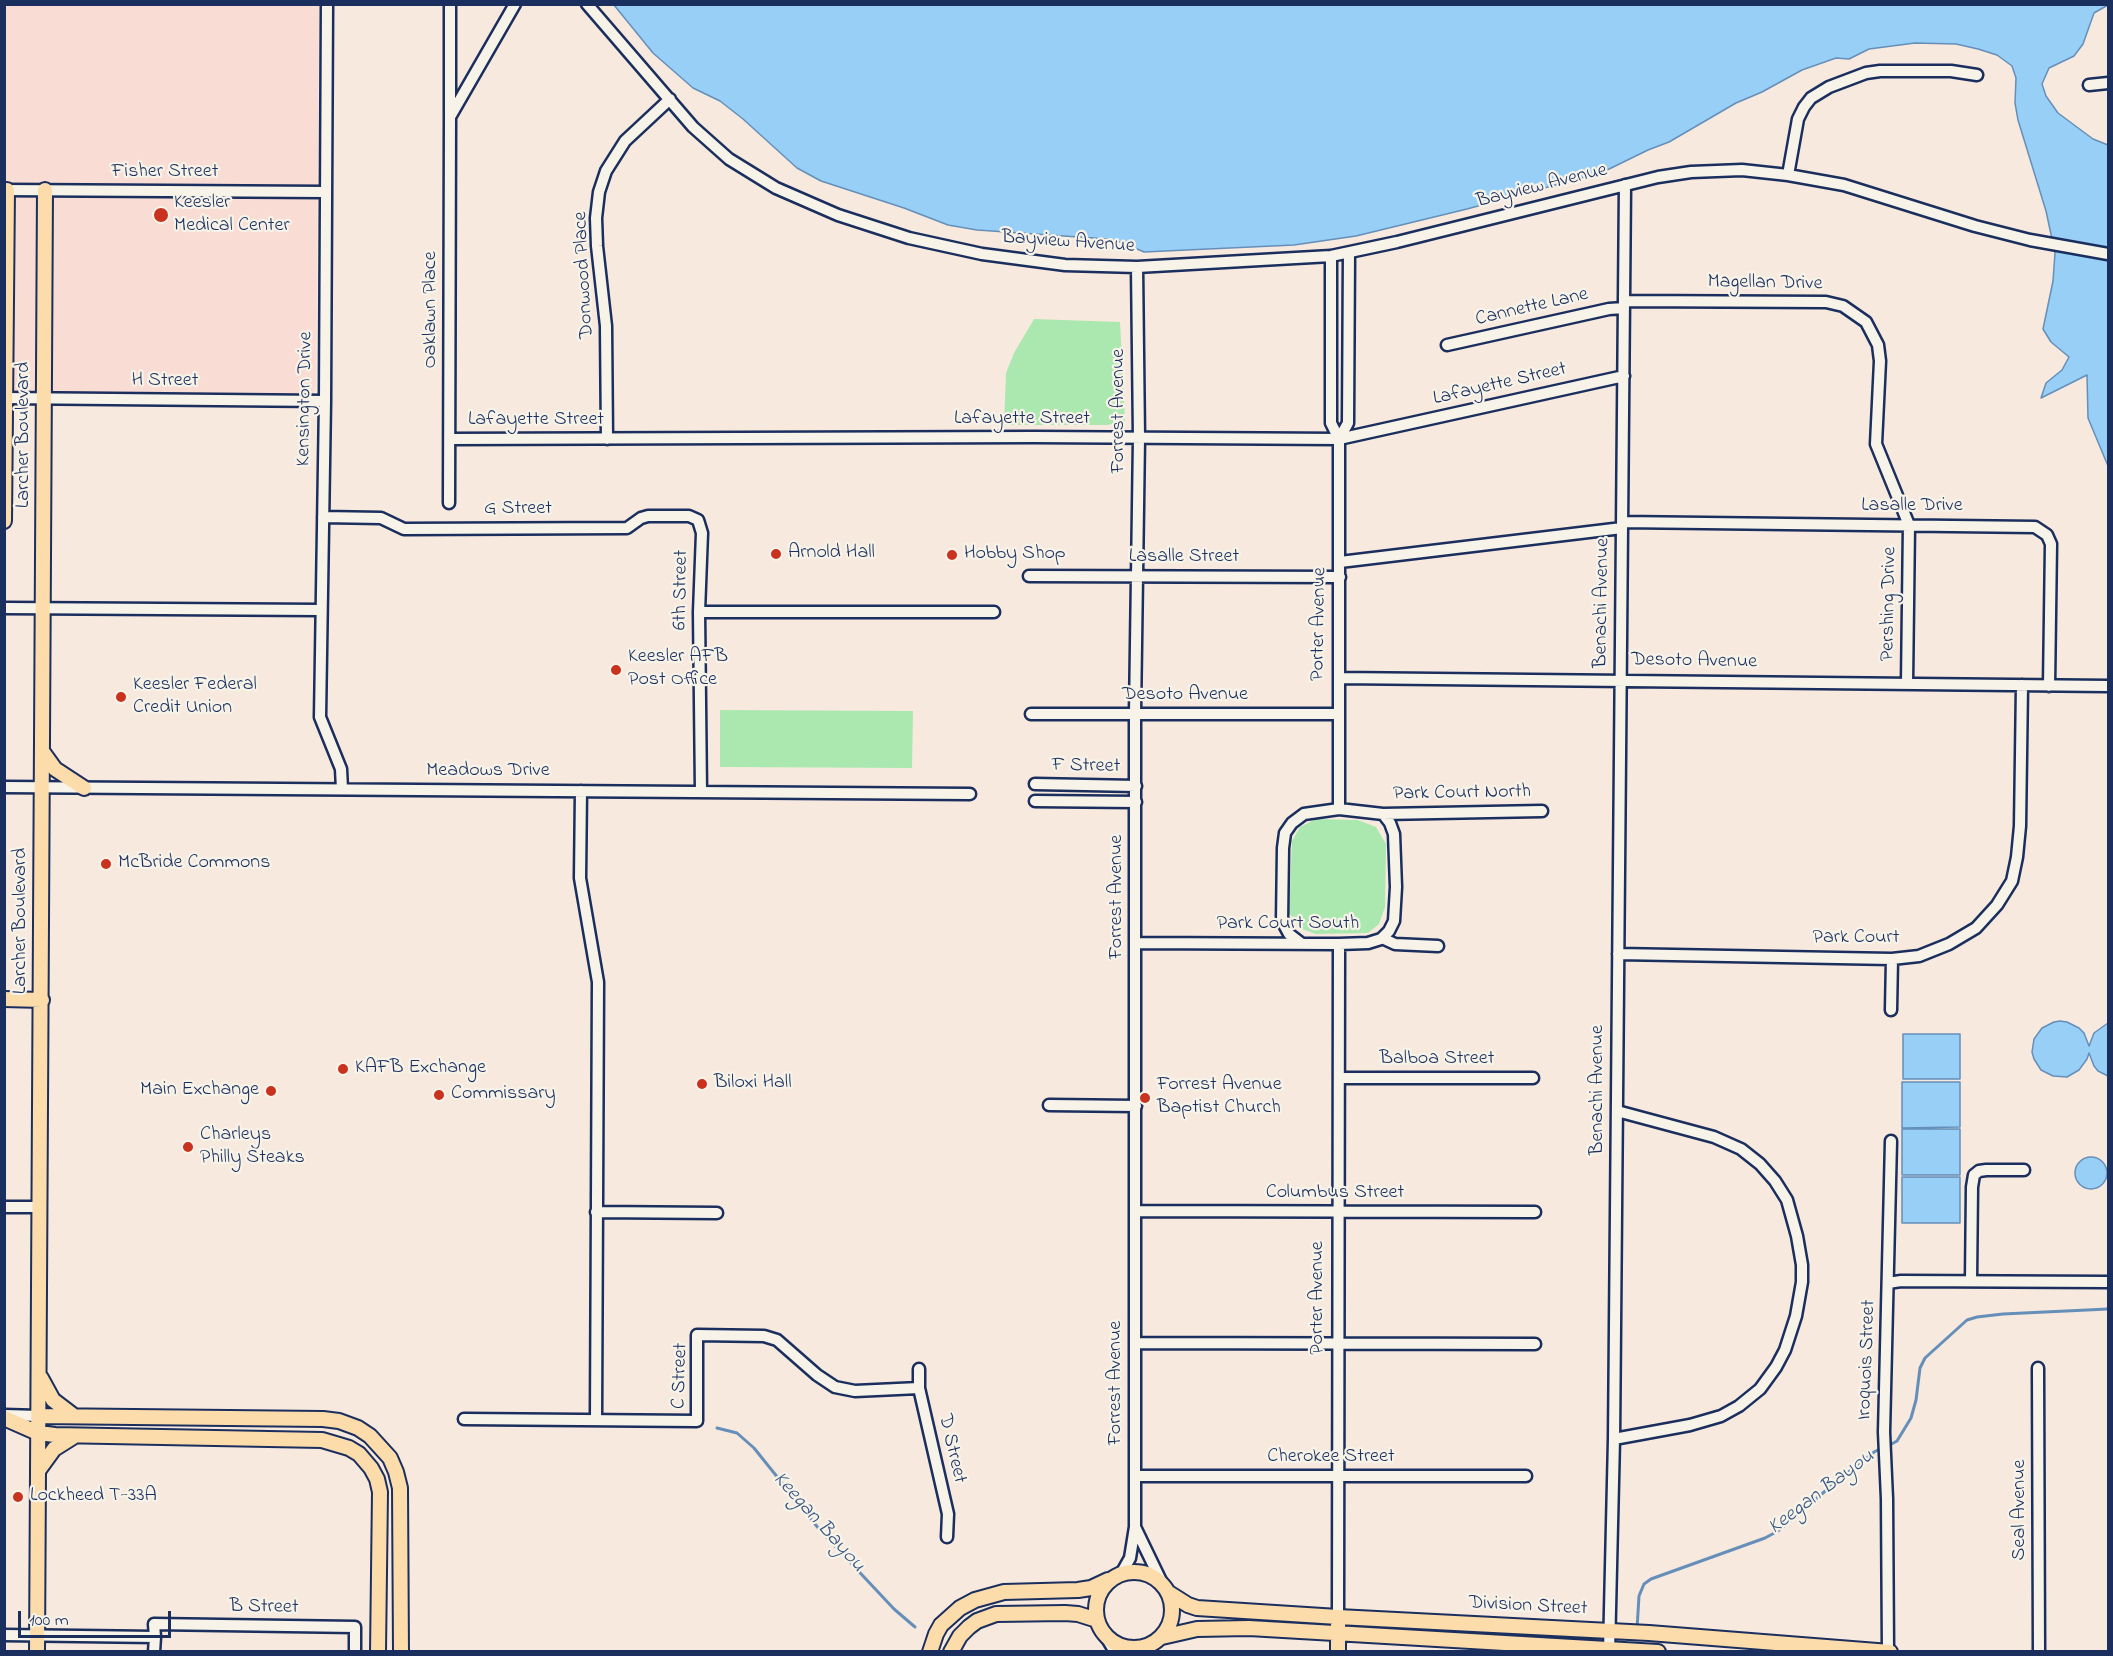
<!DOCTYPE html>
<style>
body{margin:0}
#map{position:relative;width:2113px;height:1656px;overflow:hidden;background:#f8e9df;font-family:"Indie Flower",sans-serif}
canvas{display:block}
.frame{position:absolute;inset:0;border:6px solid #1b2f5e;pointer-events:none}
.scale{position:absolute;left:18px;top:1611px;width:153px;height:27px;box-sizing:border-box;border:3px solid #1b2f5e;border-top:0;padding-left:8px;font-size:18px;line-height:21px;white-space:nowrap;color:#1b2f5e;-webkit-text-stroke:4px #f7f3e8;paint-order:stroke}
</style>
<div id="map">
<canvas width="2113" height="1656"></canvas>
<div class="frame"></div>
<div class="scale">100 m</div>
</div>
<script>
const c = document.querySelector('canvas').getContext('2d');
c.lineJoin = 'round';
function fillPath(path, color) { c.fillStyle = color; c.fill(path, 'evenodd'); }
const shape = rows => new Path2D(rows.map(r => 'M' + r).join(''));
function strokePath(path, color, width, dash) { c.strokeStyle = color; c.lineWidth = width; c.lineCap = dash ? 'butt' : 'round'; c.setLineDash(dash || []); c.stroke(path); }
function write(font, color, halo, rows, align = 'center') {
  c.font = font + ' "Indie Flower",sans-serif'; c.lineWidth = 4.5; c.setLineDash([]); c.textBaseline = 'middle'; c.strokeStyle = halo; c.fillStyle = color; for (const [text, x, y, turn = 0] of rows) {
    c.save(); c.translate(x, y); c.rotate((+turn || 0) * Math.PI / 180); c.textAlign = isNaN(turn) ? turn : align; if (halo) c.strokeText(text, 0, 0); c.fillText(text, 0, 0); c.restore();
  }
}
const built = shape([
 [5,5,319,5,316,386,313,394,5,392]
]);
const green = shape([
 [1034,319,1120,322,1125,422,1107,425,1004,425,1006,373,1014,353],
 [720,710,913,711,912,768,720,767],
 [1316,819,1358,820,1376,827,1386,844,1385,907,1379,924,1368,933,1316,934,1302,929,1289,913,1292,841,1300,827]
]);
const water = shape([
 [614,5,2108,5,2094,13,2083,44,2074,56,2049,68,2042,84,2046,96,2058,113,2093,139,2108,145,2108,466,2088,418,2087,375,2041,398,2046,383,2062,370,2069,357,2051,342,2043,329,2053,281,2055,253,2046,211,2018,120,2015,103,2016,78,2012,66,1997,55,1978,49,1956,44,1915,43,1869,49,1849,59,1836,58,1802,70,1762,92,1736,103,1669,142,1648,150,1603,172,1467,209,1356,236,1294,245,1144,252,1121,242,1107,239,977,230,948,225,904,208,821,181,797,168,743,119,720,101,693,88,653,53,614,5],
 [2060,1021,2067,1022,2079,1028,2084,1033,2089,1046,2094,1033,2108,1023,2108,1076,2098,1071,2094,1066,2089,1053,2087,1059,2079,1070,2067,1077,2053,1076,2041,1070,2034,1059,2032,1052,2034,1039,2042,1028,2054,1022,2060,1021],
 [1903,1034,1960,1034,1960,1079,1903,1079,1903,1034],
 [1902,1082,1960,1082,1960,1127,1902,1128,1902,1082],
 [1902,1129,1960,1129,1960,1175,1902,1175,1902,1129],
 '2075 1173a16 16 0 1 1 32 0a16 16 0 1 1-32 0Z',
 [1902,1177,1960,1177,1960,1223,1902,1223,1902,1177]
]);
const stream = shape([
 [717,1428,737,1433,754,1448,819,1529,894,1609,915,1627],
 [1888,1446,1897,1441,1911,1418,1916,1400,1920,1368,1925,1358,1967,1320,1977,1317,2003,1314,2108,1309],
 [1637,1629,1639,1596,1644,1584,1651,1579,1765,1538,1778,1531,1836,1482,1874,1452,1882,1448]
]);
const minor = shape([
 [327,4,325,401,320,717,341,769,342,789],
 [450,4,450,116],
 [587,4,693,127,729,159,776,188,838,215,909,238,982,254,1065,265,1137,267,1331,256,1397,242,1658,177,1691,172,1742,170,1788,175,1844,185,1975,226,2030,240,2108,254],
 [2089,85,2108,83],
 [1788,175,1798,119,1804,107,1811,98,1829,87,1866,73,1880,71,1951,71,1977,75],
 [4,190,326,192],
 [1331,256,1331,423,1339,439,1339,809],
 [1624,301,1826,302,1843,306,1866,322,1878,345,1880,361,1876,444,1909,525,1907,683],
 [1447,345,1609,309,1624,308],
 [4,398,325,401],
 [450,439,1034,437,1339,439,1624,376],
 [607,439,606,326,597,246,596,218,599,192,606,171,625,141,670,99],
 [1339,439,1348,423,1349,253],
 [449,503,450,117,515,4],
 [323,517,381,518,404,529,627,528,641,518,648,516,689,516,698,520,702,533,699,612,701,792],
 [1622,522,2035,527,2047,535,2051,544,2049,686],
 [1340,562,1622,528],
 [1029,576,1340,577],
 [4,608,321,610],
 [699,612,994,612],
 [1339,678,2108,686],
 [1031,714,1339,714],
 [1035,784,1136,786],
 [4,787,970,794],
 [581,791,580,878,598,982,596,1420],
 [1035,801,1136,802],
 [1382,938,1395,944,1438,946],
 [1135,943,1339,944,1368,943,1381,939,1389,931,1394,921,1396,887,1394,834,1390,823,1383,814],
 [1302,944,1289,934,1282,921,1283,848,1285,833,1292,823,1304,814,1339,809,1383,814,1542,811],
 [1618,954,1892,959,1919,956,1949,944,1976,928,1997,905,2012,881,2017,857,2020,826,2022,685],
 [1891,1010,1892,959],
 [1340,1078,1533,1078],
 [1049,1105,1136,1106],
 [4,1207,40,1207],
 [1135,1211,1535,1212],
 [596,1212,717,1213],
 [1971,1280,1972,1187,1974,1175,1979,1171,1986,1170,2024,1170],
 [1888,1283,1901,1281,2108,1282],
 [1136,1343,1535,1344],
 [2038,1368,2039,1652],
 [919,1369,919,1388,948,1514,947,1537],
 [4,1415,39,1416],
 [464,1419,697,1421,697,1335,764,1336,777,1340,817,1375,835,1387,855,1391,919,1388],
 [1614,1439,1690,1425,1721,1416,1739,1406,1760,1389,1776,1367,1785,1350,1796,1316,1802,1282,1802,1265,1797,1236,1787,1200,1775,1181,1760,1164,1741,1149,1714,1137,1617,1111],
 [1135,1476,1526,1476],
 [1135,1527,1162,1583],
 [1121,1574,1130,1558,1135,1527,1135,713,1139,438,1137,267],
 [1338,1617,1339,944],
 [4,1635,155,1637,154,1624,355,1627,355,1652],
 [1106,1637,1115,1652],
 [154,1652,155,1637],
 [1147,1652,1151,1645],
 [1609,1652,1614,1439,1625,185],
 [1888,1652,1887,1499,1884,1432,1891,1141]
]);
const major = shape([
 [4,521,7,190],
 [42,751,55,769,84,788],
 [4,999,42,1000],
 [41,1378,53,1400,74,1416],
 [39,1416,323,1419,339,1421,358,1428,370,1436,390,1458,396,1472,400,1488,401,1652],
 [4,1418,38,1433,55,1435,322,1440,349,1448,359,1454,371,1468,377,1479,380,1492,378,1652],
 [38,1471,54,1449,73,1437],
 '1096 1610a38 38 0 1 1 76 0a38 38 0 1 1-76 0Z',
 [1169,1593,1188,1605,1197,1608,1338,1617,1649,1633,1890,1652],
 [1162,1637,1197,1629,1249,1628,1658,1652],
 [37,1652,45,190],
 [930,1652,936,1634,941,1625,960,1608,975,1600,1004,1592,1078,1590,1091,1588,1108,1580],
 [951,1652,960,1636,969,1627,977,1621,996,1614,1065,1613,1078,1614,1097,1620],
 [1338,1652,1338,1625]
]);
const markers = [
 [161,215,8,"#c8321e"],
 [776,554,6,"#c8321e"],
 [952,555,6,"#c8321e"],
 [616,670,6,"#c8321e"],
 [121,697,6,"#c8321e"],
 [106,864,6,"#c8321e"],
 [343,1069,6,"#c8321e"],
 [702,1084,6,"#c8321e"],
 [271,1091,6,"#c8321e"],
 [439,1095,6,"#c8321e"],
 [1145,1098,6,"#c8321e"],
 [188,1147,6,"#c8321e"],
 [18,1497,6,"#c8321e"]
];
const streetNames = [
 ["Fisher Street",165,173],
 ["Bayview Avenue",1542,187,-14],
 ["Bayview Avenue",1068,243,4],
 ["Donwood Place",585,275,-93],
 ["Magellan Drive",1765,284,1],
 ["Cannette Lane",1532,308,-13],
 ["Oaklawn Place",432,310,-90],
 ["H Street",165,382],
 ["Lafayette Street",1500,385,-13],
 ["Kensington Drive",306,399,-89],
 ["Forrest Avenue",1120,411,-90],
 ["Lafayette Street",1022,420],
 ["Lafayette Street",536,421],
 ["Larcher Boulevard",25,435,-90],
 ["Lasalle Drive",1912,507],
 ["G Street",518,510],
 ["Lasalle Street",1184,558],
 ["6th Street",682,590,-89],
 ["Benachi Avenue",1603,603,-89],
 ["Pershing Drive",1890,604,-89],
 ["Porter Avenue",1320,624,-89],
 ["Desoto Avenue",1694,662,1],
 ["Desoto Avenue",1185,696],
 ["F Street",1086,767,1],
 ["Meadows Drive",488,772],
 ["Park Court North",1462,794,-1],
 ["Forrest Avenue",1118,897,-90],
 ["Larcher Boulevard",22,921,-90],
 ["Park Court South",1288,925],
 ["Park Court",1856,939],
 ["Balboa Street",1437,1060],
 ["Benachi Avenue",1599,1090,-90],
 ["Columbus Street",1335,1194],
 ["Porter Avenue",1319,1298,-90],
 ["Iroquois Street",1868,1360,-88],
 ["C Street",681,1376,-88],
 ["Forrest Avenue",1117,1383,-90],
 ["D Street",951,1449,77],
 ["Cherokee Street",1331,1458],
 ["Seal Avenue",2021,1510,-90],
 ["Division Street",1528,1607,3],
 ["B Street",264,1608,1]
];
const poiNames = [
 ["Keesler",174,204],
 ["Medical Center",174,227],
 ["Arnold Hall",788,554],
 ["Hobby Shop",964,555],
 ["Keesler AFB",628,658],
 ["Post Office",628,681],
 ["Keesler Federal",133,686],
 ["Credit Union",133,709],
 ["McBride Commons",118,864],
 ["KAFB Exchange",355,1069],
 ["Biloxi Hall",714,1084],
 ["Forrest Avenue",1157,1086],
 ["Baptist Church",1157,1109],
 ["Main Exchange",259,1091,"right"],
 ["Commissary",451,1095],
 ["Charleys",200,1136],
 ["Philly Steaks",200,1159],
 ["Lockheed T-33A",30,1497]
];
const waterNames = [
 ["Keegan Bayou",1822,1493,-37],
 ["Keegan Bayou",818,1523,48]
];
fillPath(built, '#f9dcd4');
fillPath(green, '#abe8af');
fillPath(water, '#97cff6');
strokePath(water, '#658fb9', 1.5);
strokePath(stream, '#658fb9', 3);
strokePath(minor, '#1b2f5e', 15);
strokePath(major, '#1b2f5e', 18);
strokePath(minor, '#f7f3e8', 10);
strokePath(major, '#fcdcab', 14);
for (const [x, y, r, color] of markers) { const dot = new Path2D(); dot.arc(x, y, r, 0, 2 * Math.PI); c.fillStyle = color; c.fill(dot); strokePath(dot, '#f7f3e8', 2); }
write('20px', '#1b2f5e', '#f7f3e8', streetNames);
write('20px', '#1b2f5e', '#f7f3e8', poiNames, 'left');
write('italic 21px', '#3a5784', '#f7f3e8', waterNames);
</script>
